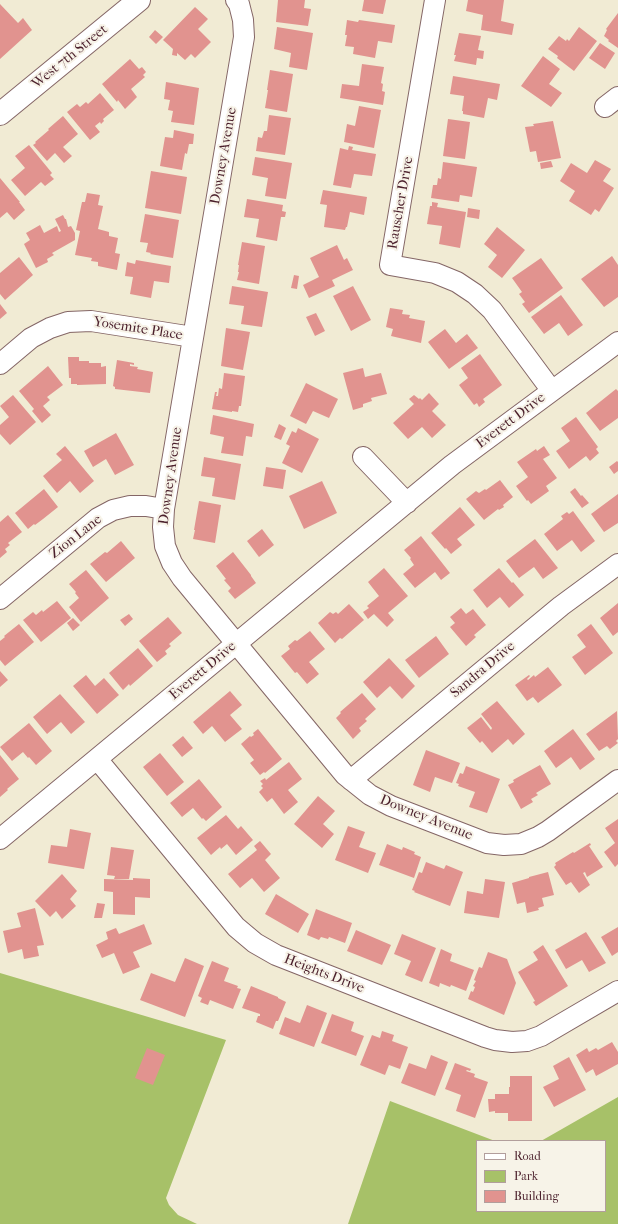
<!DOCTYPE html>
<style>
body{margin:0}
#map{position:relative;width:618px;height:1224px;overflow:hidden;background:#f1ebd4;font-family:"IM FELL French Canon",serif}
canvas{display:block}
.legend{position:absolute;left:476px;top:1140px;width:130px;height:72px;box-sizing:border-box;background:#f7f3e8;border:1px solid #b29e9c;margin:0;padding:5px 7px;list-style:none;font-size:12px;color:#4a1f2b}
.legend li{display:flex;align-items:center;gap:8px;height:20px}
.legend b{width:20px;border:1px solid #b29e9c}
</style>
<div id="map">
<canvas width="618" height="1224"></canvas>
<ul class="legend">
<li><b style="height:5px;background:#fff"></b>Road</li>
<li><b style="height:11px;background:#a7c168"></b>Park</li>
<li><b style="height:11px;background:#e1938f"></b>Building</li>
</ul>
</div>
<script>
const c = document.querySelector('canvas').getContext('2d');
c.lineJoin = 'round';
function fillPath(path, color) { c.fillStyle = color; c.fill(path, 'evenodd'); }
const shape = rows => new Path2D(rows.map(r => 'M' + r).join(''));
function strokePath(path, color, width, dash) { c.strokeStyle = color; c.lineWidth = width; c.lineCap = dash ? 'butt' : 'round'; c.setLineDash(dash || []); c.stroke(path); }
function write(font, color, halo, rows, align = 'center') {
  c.font = font + ' "IM FELL French Canon",serif'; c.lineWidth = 4; c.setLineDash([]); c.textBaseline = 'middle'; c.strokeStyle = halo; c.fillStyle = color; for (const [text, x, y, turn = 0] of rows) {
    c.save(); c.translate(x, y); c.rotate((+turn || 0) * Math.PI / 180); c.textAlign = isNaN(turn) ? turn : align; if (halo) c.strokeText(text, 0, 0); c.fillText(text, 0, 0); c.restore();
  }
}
const green = shape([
 [0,973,226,1040,166,1198,169,1205,178,1215,197,1224,0,1224],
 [618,1097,618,1224,348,1224,390,1101,495,1141,477,1141,477,1211,605,1211,605,1141,541,1141]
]);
const building = shape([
 [278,0,305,0,304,8,311,9,308,26,276,22],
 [364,0,386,0,383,14,362,11],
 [468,0,504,0,501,21,514,24,512,35,481,30,483,15,466,11],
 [0,4,18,23,23,18,32,30,0,59],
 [195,7,208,19,198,29,211,42,195,58,191,54,185,60,177,53,177,56,172,55,173,49,163,40],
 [618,13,618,48,608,41,609,40,604,36,607,30,606,29],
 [347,20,358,22,359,20,395,25,392,43,378,41,375,58,353,54,354,47,345,46,347,35,345,35],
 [277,27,313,33,307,70,289,67,291,53,274,49],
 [579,27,597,41,574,71,557,58,558,56,548,49,559,36,566,41,567,39,569,41],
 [155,30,163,37,156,44,149,37],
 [459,33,481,36,478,50,484,51,483,59,477,58,476,65,454,61,456,55,454,55],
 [600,43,615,53,605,69,589,58],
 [543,56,560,69,549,84,562,93,551,107,521,86],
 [130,59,139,69,142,67,146,72,143,75,145,77,131,89,137,97,125,109,118,100,117,102,102,84],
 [362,64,384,67,381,83,383,84,382,91,385,92,383,105,340,98,342,84,359,86],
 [270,70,293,74,287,112,265,108,268,90,267,90],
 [453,76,500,84,497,100,488,98,484,118,463,114,463,111,462,111,464,96,450,94],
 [166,82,199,88,194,125,171,122,173,111,168,110,170,100,164,99],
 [100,93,114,110,103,119,104,121,101,124,100,122,95,126,100,132,90,140,67,112,77,104,80,107,86,102,88,104],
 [359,106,381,110,374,148,344,142,347,124,355,126],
 [269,115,291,118,285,155,256,151,258,137,262,138,264,131,267,131],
 [63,116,78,134,63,147,72,156,64,163,55,153,47,161,33,145,36,143,35,142,49,130,48,129],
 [448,119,470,122,465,159,443,156],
 [553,121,561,158,538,162,536,151,530,152,525,127,534,126,533,124],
 [174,130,194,134,193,144,189,144,187,154,185,153,182,170,160,166,165,137,173,138],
 [29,145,52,173,50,175,54,179,45,186,41,182,25,196,11,180,25,168,15,156],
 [349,146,353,147,352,150,376,154,372,176,354,174,351,188,333,185,340,148,348,150],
 [255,157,292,163,286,199,265,196,268,178,252,175],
 [595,160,611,169,603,181,614,188,599,212,595,209,591,215,569,201,575,191,560,181,571,163,587,173],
 [551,161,553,167,541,169,540,163],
 [443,162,477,167,472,197,460,195,459,202,431,198,433,185,437,185,438,178,441,179],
 [151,171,187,177,181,214,145,208],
 [0,178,20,202,19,202,25,210,14,220,7,212,0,218],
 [323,190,367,197,364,215,350,212,347,227,346,227,345,230,324,227,327,205,320,204],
 [87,193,100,195,98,205,103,206,98,229,109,232,109,236,118,238,115,253,120,254,117,270,98,266,98,262,91,261,92,258,75,255,80,231,76,230,82,202,85,202],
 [247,199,283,205,282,211,286,212,285,217,281,217,277,241,256,237,259,219,244,217],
 [432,202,438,203,437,207,466,212,460,248,439,244,442,226,427,224,430,206,432,206],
 [468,208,480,210,479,219,467,217],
 [145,214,179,220,173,258,150,254,151,253,146,252,148,243,140,242],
 [63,215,65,219,66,219,68,227,71,226,75,233,75,240,52,253,54,255,47,259,48,262,36,268,24,244,30,240,26,233,40,225,44,233,57,226,59,232,61,231,55,219],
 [497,227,525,250,502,278,488,267,497,255,484,244],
 [242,242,265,246,259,284,237,280,239,272,238,272,239,265,238,265],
 [337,245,344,260,347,258,353,270,332,280,335,286,309,298,303,285,319,277,310,258],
 [612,256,618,265,618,297,604,307,581,279],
 [19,257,33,275,5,300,0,294,0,273],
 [541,258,563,288,529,313,522,304,525,302,519,294,522,292,512,278],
 [136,260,171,266,169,283,154,281,151,298,130,294,133,277,125,276,127,262,135,264],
 [294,275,299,276,297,289,291,288],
 [232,286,268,292,262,327,241,324,244,306,229,304],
 [353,286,371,320,351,331,333,296],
 [561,295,583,325,568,336,559,323,544,334,531,317],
 [0,304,7,313,0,319],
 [390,308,403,310,402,314,410,315,409,318,425,321,421,343,391,336,393,329,386,327],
 [316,313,325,331,315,336,306,317],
 [226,328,250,332,243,370,221,366],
 [445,329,456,343,467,334,478,348,449,369,428,342],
 [480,354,502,385,483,399,485,402,479,407,477,403,474,405,459,385,468,378,461,368],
 [68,357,79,357,79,361,89,361,89,363,101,363,101,367,106,366,106,384,77,385,77,384,71,384,71,378,69,378],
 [117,360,134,363,134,365,130,364,130,366,138,367,137,369,153,372,150,393,115,389,115,387,113,386],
 [48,366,63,385,47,397,50,400,43,406,51,415,42,423,32,411,34,409,19,391],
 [363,368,365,377,381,373,387,394,371,398,372,401,363,404,363,407,353,410,343,373],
 [224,373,245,376,241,406,239,406,238,412,232,411,232,412,212,409,215,392,217,392,216,396,218,396,219,388,222,389],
 [306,383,338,399,329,418,313,411,306,424,290,416],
 [616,389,618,391,618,418,600,431,586,413],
 [429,393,439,404,432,411,446,425,432,438,422,427,408,439,393,423,414,404,409,399,414,395,419,399,420,398,422,400],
 [13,395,36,422,10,445,0,434,0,425,9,417,0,406],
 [213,415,254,424,252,437,246,436,243,456,221,453,224,437,210,434],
 [576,417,598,447,596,449,599,453,590,461,586,456,569,469,556,451,570,441,561,428],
 [279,424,286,428,281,440,274,437],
 [298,428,319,439,302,473,282,463,290,446,286,444,292,431,296,433],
 [116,433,134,465,115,475,106,459,93,467,84,451],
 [65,446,94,481,80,493,70,481,57,493,43,476,62,460,56,454],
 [544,446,550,455,543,459,557,478,546,486,549,491,531,504,528,500,527,501,516,486,528,477,517,462,536,449,537,451],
 [204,457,241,464,235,500,212,496,215,478,201,476],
 [617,461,618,462,618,471,614,474,609,467],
 [266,467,286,470,283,489,263,486],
 [500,480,513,497,503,505,504,507,499,510,498,509,484,520,466,499,476,491,479,493,485,489,486,490],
 [322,481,337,513,304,529,289,496],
 [575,488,581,496,582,495,589,503,582,508,570,492],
 [44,489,58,507,43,519,35,525,34,524,28,529,15,513],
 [618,494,618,523,604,532,591,514],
 [199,501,221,505,215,543,193,539,195,530,194,530],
 [460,507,475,525,457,539,462,545,451,554,446,548,445,549,431,533],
 [573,511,595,541,581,552,572,540,557,551,544,534,563,519,561,516,567,512,569,514],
 [8,515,22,532,8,543,10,545,5,549,7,552,0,558,0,522],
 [262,529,274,545,259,557,247,541],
 [421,536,450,573,441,580,435,572,415,588,403,574,414,565,410,559,411,558,404,550],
 [535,539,558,568,543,579,534,567,519,578,506,561],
 [121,541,135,558,106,582,90,564,105,552,107,553],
 [233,552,251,575,251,576,256,583,235,599,228,591,231,588,224,580,226,579,216,566],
 [384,568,408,596,388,613,394,620,387,627,374,614,368,619,363,612,369,608,367,606,379,596,368,582],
 [499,568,512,583,513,582,524,595,509,608,500,597,487,608,473,590],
 [86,570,109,598,81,622,69,607,79,598,75,593,76,592,69,584],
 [57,601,71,618,41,642,23,620,33,612,36,615,42,610,43,612],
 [618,603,618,632,613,636,600,618],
 [349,604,364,620,342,639,340,638,335,643,318,623,330,612,333,614,336,612,338,614],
 [461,608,466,614,473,609,486,625,474,635,476,637,466,646,450,627,455,623,450,617],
 [129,614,133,619,125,626,120,620],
 [168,617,182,633,169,644,171,646,165,651,167,654,157,662,139,641],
 [73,618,80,625,73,631,67,623],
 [19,624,34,642,5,666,0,660,0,641,5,637,4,636],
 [591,624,613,653,585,675,572,657,586,647,577,635],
 [310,631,325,649,309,662,319,674,307,684,297,672,295,673,281,656,290,649,288,646,295,640,297,641],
 [436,636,449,654,419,678,405,660],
 [138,648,153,666,130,686,129,684,123,690,109,673],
 [389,658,415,686,402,699,390,686,377,698,363,682],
 [548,667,562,685,538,703,533,697,527,701,515,685,529,675,530,676,527,679,528,680,534,675,535,677],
 [0,671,8,680,0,687],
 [86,675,95,686,104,678,119,695,97,714,73,686],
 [230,691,242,705,230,715,242,729,225,742,212,726,203,734,193,722],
 [362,693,376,709,365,719,367,721,359,728,361,731,353,739,336,718,341,713,340,712],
 [60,694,85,722,71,734,61,722,47,734,33,717],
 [497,701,525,734,513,745,508,739,492,753,482,741,480,743,467,728,481,717,491,730,492,728,481,714],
 [617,711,618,739,616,741,618,743,610,749,607,746,599,751,586,734],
 [29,723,52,751,36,765,29,757,28,758,23,752,12,761,0,747],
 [258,729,282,759,265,773,264,772,260,775,250,763,254,760,241,744,250,736,251,737,254,735,253,733],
 [573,729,595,759,580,770,571,757,556,768,544,751],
 [183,736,193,748,182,757,172,745],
 [426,750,460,763,452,783,435,777,430,792,413,785],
 [160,753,184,782,167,796,143,767],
 [0,755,19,779,7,789,8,790,0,797],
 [289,762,302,779,288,790,298,802,284,814,272,798,267,802,259,792,263,788,261,786,263,784,260,781,265,778,266,780],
 [540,765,551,784,536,793,538,795,531,799,533,802,521,809,508,785,514,782,513,780],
 [466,766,500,779,487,813,469,807,475,792,458,786,459,784,456,783,460,773,463,774],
 [199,779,222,807,206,821,203,818,202,819,193,808,182,817,170,803],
 [318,796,335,811,323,824,334,834,322,848,294,824],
 [226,815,238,829,241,826,253,840,236,855,227,844,221,849,220,847,211,855,197,838],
 [618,819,618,864,615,867,604,852,615,843,605,828],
 [348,826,365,832,359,847,376,853,368,873,335,860],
 [70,829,91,833,84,869,48,863,51,845,67,847],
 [260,841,271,854,265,860,280,878,264,892,252,878,240,888,228,874,257,850,254,846],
 [590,843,591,845,589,846,603,867,587,877,585,872,583,873,590,885,579,893,571,882,566,885,554,867,556,865,555,863,573,852,574,853],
 [387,844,402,850,403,847,415,852,414,854,421,857,414,878,379,865],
 [111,847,134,850,129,879,114,879,115,876,107,875],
 [426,862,444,869,446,865,463,872,450,906,414,892,415,891,412,890,419,872,422,873],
 [548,872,554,895,542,898,544,906,538,908,539,910,527,913,525,902,517,904,512,883,529,878,529,877],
 [62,874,77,891,70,899,76,906,62,919,56,911,50,917,35,901],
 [133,878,150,879,150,898,135,897,135,915,113,914,113,892,104,891,104,879,133,880],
 [485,879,505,882,499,918,464,913,467,891,483,894],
 [276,894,309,914,298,933,265,914],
 [97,903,105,904,102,918,94,918],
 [35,908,44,945,37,946,39,956,24,959,22,949,8,953,3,931,21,927,17,913],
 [316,909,352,923,345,943,329,937,328,939,321,937,319,940,307,935],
 [144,924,152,944,133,952,140,967,123,974,114,953,102,958,96,945,108,939,106,932,116,928,119,934],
 [618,927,618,952,612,956,601,937],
 [356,930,391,945,382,965,347,951],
 [586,932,606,963,589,972,582,960,566,969,555,950],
 [402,934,436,948,422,982,405,975,411,961,394,954],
 [543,945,568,986,536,1006,533,1002,535,1001,518,972,538,960,533,952],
 [441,949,452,954,450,961,474,970,466,991,451,985,450,987,440,983,439,987,429,983],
 [488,952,507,959,516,983,504,1015,468,999,471,991,473,992,475,987,473,986,476,981,474,980,479,967,482,968],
 [185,958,204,966,185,1017,140,1000,151,973,175,982],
 [212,961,229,968,224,981,238,986,237,988,241,989,233,1009,210,1000,208,1005,200,1002,202,998,198,996],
 [251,986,278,997,278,998,286,1002,278,1021,276,1021,273,1029,256,1022,258,1016,260,1016,260,1014,242,1008],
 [307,1005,327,1013,314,1047,279,1034,285,1017,300,1023],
 [332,1014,354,1022,351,1031,364,1036,356,1056,321,1043],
 [382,1031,394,1035,392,1041,408,1047,400,1069,389,1065,385,1075,360,1065,372,1035,380,1038],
 [612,1042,618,1052,618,1064,596,1076,593,1069,586,1073,576,1055,587,1048,589,1052,596,1048,598,1050],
 [147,1048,165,1055,153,1085,135,1078],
 [431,1055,448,1062,435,1096,401,1083,409,1063,426,1069],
 [569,1057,586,1090,554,1107,543,1087,559,1079,553,1066],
 [455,1063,471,1069,470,1071,467,1070,466,1071,475,1074,474,1077,488,1082,475,1118,456,1111,461,1095,445,1089],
 [510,1076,532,1076,532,1121,508,1121,508,1113,495,1113,495,1111,489,1112,488,1099,495,1099,495,1094,509,1094,509,1087,510,1087]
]);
const minor = shape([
 [236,0,239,4,243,20,244,37,164,509,163,527,165,546,172,563,182,578,345,775,370,795,391,806,487,843,504,845,521,844,538,837,548,831,618,780],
 [435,0,390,265,435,273,457,282,475,294,492,310,552,391],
 [605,107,618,97],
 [0,364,31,338,50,328,68,322,91,321,193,337],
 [363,457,407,503],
 [0,599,98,518,113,510,130,506,146,506,164,509],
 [97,759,236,927,255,943,276,955,485,1037,495,1040,512,1042,527,1041,541,1036,618,991],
 [351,780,561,606,618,564],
 [0,839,452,465,618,342]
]);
const major = shape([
 [0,114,139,0]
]);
const streetNames = [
 ["West 7th Street",70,57,-39],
 ["Downey Avenue",224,156,-80],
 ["Rauscher Drive",401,203,-80],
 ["Yosemite Place",138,329,9],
 ["Everett Drive",511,421,-37],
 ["Downey Avenue",171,476,-82],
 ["Zion Lane",76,537,-38],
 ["Sandra Drive",483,670,-40],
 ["Everett Drive",203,671,-40],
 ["Downey Avenue",426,818,22],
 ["Heights Drive",324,974,21]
];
fillPath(green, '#a7c168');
fillPath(building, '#e1938f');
strokePath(minor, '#846666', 22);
strokePath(major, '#846666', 24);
strokePath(minor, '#fff', 20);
strokePath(major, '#fff', 22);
write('14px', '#4a1f2b', '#f7f3e8', streetNames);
</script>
